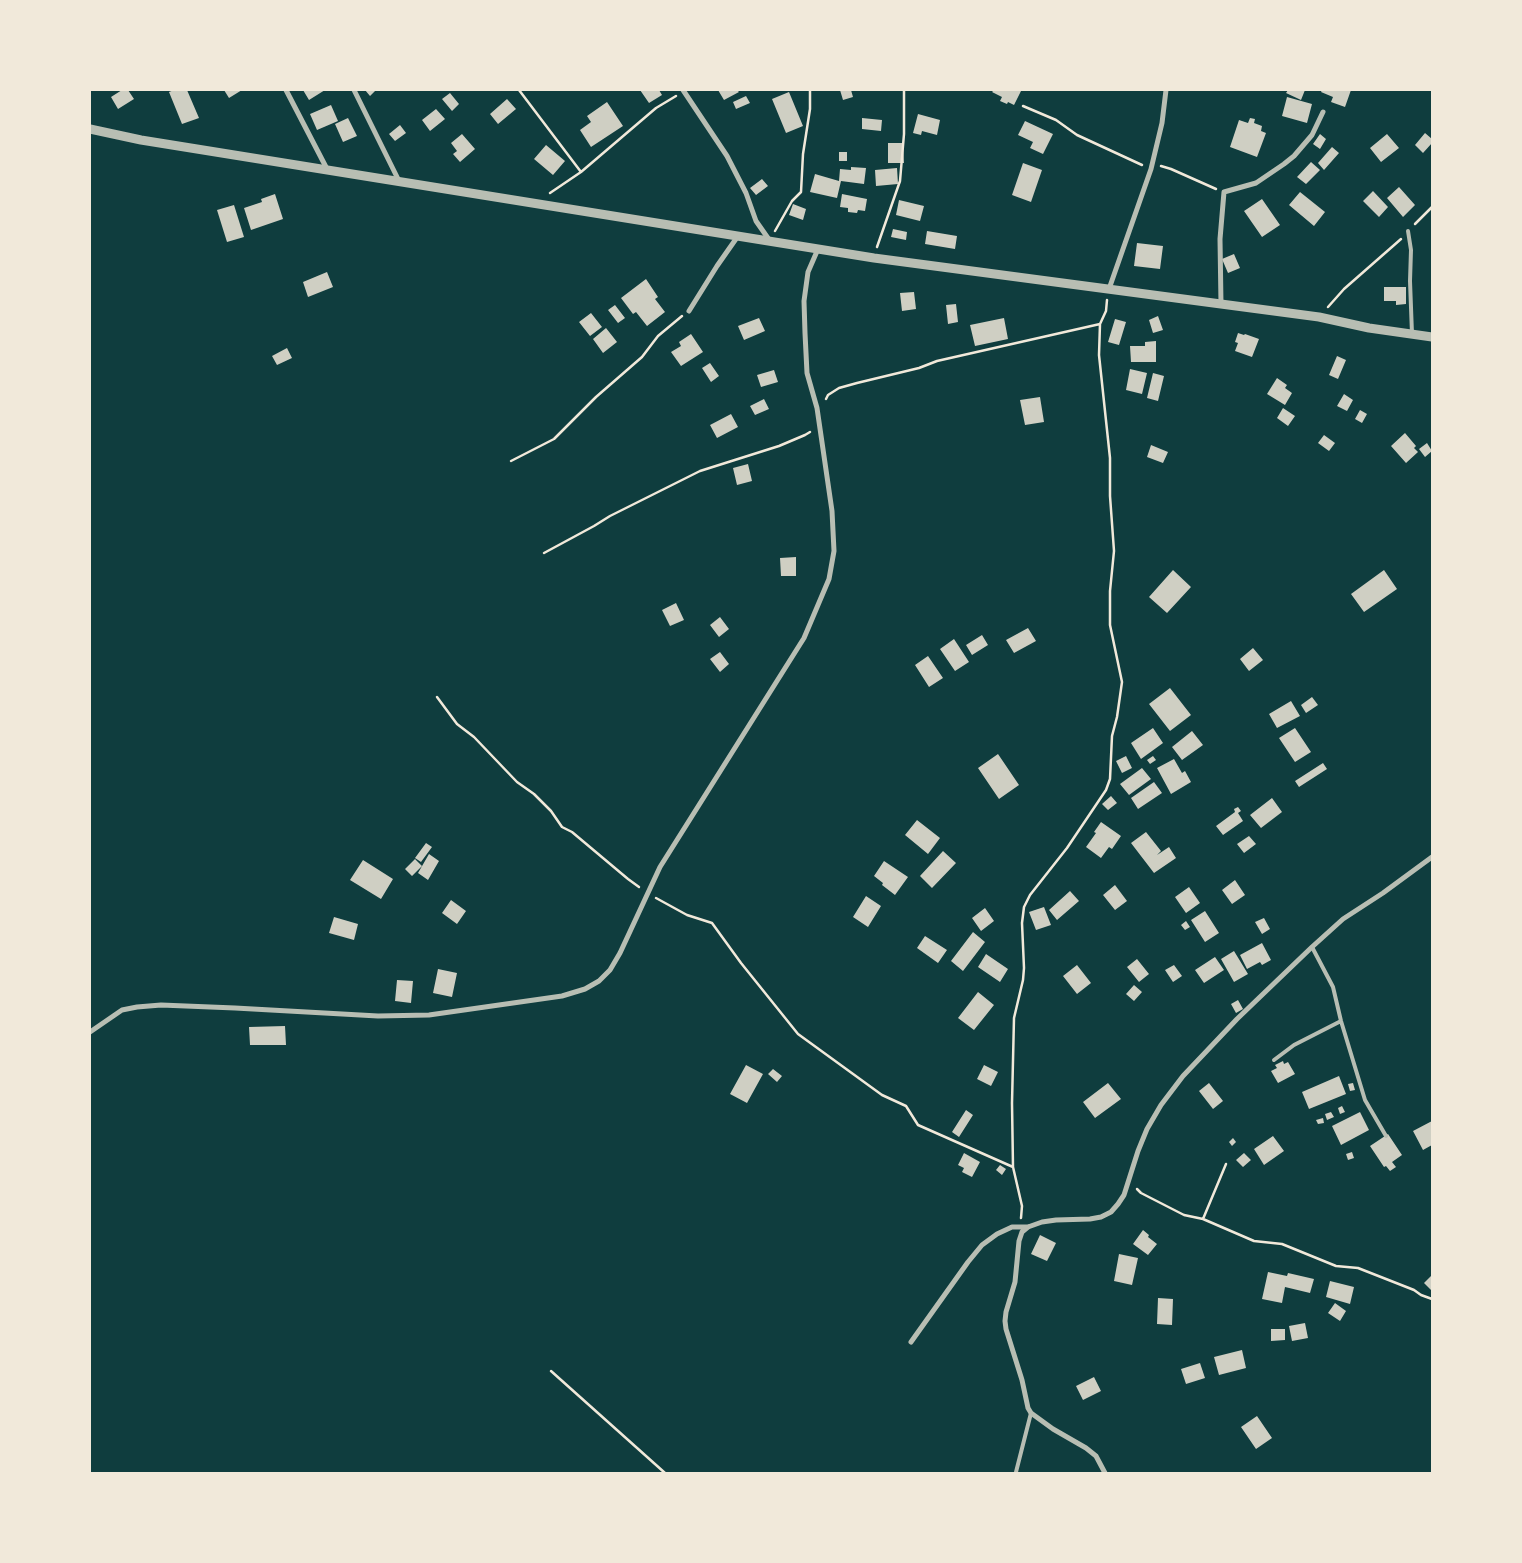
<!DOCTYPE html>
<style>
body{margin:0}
#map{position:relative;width:1522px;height:1563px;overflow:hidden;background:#0f3d3e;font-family:Montserrat,sans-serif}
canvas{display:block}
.frame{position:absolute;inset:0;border:91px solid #f1e9da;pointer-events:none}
</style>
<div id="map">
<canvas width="1522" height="1563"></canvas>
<div class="frame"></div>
</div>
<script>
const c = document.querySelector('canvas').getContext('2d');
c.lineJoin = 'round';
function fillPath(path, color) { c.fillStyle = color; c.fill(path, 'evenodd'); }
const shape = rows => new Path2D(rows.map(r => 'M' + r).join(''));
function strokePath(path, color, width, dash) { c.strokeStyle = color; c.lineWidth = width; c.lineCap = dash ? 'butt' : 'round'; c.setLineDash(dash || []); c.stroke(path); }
const building = shape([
 [122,90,128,90,134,99,118,109,111,97],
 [174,90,187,90,199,118,182,124,169,92],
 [224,90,242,90,229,98],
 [303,90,325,90,309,100],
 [365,90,376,90,370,96],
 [640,90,659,90,662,95,649,103],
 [718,90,737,90,739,92,724,100],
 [840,90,851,90,853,97,843,100],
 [994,90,1019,90,1021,91,1014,105,1008,102,1007,104,1000,101,1002,97,992,92],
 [1288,90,1305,90,1301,100,1286,93],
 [1322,90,1351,90,1345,107,1331,102,1333,97,1321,92],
 [789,92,803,126,786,133,772,99],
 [450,93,459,104,452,111,442,99],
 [746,96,750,103,736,109,733,102],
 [1287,97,1312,104,1307,123,1282,116],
 [507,99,516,109,498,124,490,114],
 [607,102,623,126,591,147,580,130,591,122,587,116],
 [331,105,338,121,317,130,310,114],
 [436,109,445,119,430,131,422,120],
 [918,114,940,120,937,135,922,131,921,135,913,133],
 [348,118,357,136,343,142,335,124],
 [862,118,882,120,881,131,862,129],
 [1250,118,1255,119,1254,123,1262,126,1261,131,1266,133,1257,157,1230,147,1239,120,1248,123],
 [1025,121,1053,134,1043,154,1030,148,1033,142,1018,135],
 [400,125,406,133,395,141,389,134],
 [1425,133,1432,139,1432,143,1423,153,1415,145],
 [462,134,475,149,460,162,453,154,457,151,451,143],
 [1320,134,1326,139,1320,149,1313,144],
 [1387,134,1399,148,1381,162,1370,148],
 [888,143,903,143,904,163,888,163],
 [546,145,565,161,553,175,534,159],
 [1332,147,1339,153,1324,170,1318,163],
 [839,152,847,152,847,161,839,161],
 [1311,162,1320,170,1306,184,1297,177],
 [1023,163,1042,170,1031,202,1012,195],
 [851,167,866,168,864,184,841,181,837,198,810,192,815,174,839,181,840,169,851,170],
 [897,168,898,184,876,186,875,170],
 [762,179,768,186,756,195,750,188],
 [1399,187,1415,205,1403,217,1387,198],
 [1373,191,1388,207,1379,217,1363,201],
 [1300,192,1325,212,1314,226,1289,205],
 [275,194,283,219,251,230,244,208,262,202,261,199],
 [842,194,867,199,865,211,858,210,857,213,848,212,848,208,840,207],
 [1262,199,1280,225,1262,237,1244,211],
 [899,200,924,206,920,221,896,215],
 [793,204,806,209,803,220,789,215],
 [234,205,244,237,227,242,217,210],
 [893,229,907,232,906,240,891,237],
 [927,231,957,236,955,249,925,244],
 [1137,243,1163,246,1160,269,1134,266],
 [1234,254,1240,268,1228,273,1222,259],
 [327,272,333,287,308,297,303,282],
 [646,279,658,297,655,299,665,312,647,326,636,312,633,314,621,298],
 [1384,287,1406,287,1406,304,1396,305,1396,301,1384,301],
 [914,292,916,309,902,311,900,293],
 [956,304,958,322,948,324,946,305],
 [615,305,625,318,618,323,608,310],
 [591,313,602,327,590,336,579,322],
 [1158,316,1163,330,1153,333,1149,320],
 [759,318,765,331,744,340,738,326],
 [1004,318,1008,339,975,346,970,325],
 [1115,319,1126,322,1119,345,1108,342],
 [606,328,617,342,603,353,593,339],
 [1238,333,1244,335,1245,334,1259,339,1252,357,1235,351,1238,343,1235,342],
 [691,334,703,352,681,366,671,352,681,346,679,342],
 [1156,341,1156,362,1131,362,1130,346,1145,346,1145,342],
 [287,348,292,358,277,365,272,356],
 [1337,356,1346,360,1338,379,1329,375],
 [710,363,719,376,711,382,702,368],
 [1130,369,1147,373,1142,394,1126,390],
 [774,370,778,382,761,387,757,375],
 [1153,373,1164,376,1158,401,1147,398],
 [1277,378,1287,385,1285,388,1292,393,1285,405,1267,394],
 [1344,394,1353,400,1347,411,1337,406],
 [1040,397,1044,422,1025,425,1020,400],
 [764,399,769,409,755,415,750,406],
 [1283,408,1295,416,1288,426,1277,418],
 [1360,410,1367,414,1362,423,1355,419],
 [731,414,738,427,717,438,710,425],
 [1405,433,1416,446,1414,448,1418,452,1406,463,1391,446],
 [1324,435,1335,443,1329,451,1318,443],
 [1427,443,1432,451,1425,457,1419,449],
 [1151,445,1168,452,1163,463,1147,457],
 [748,464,752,481,737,485,733,468],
 [796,557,796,576,781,576,780,558],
 [1173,570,1191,587,1167,613,1149,597],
 [1384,570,1397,589,1364,612,1351,594],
 [676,603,684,620,670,626,662,610],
 [720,617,729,629,719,637,710,625],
 [1028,628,1036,641,1014,653,1006,640],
 [982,635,988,645,972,655,966,645],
 [954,639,969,662,955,671,940,649],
 [1253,648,1263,660,1249,671,1240,659],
 [720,652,729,664,720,672,710,659],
 [928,656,943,678,929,687,915,665],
 [1170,688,1191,715,1170,731,1149,704],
 [1312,697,1318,705,1306,713,1301,705],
 [1291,701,1300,716,1277,728,1269,714],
 [1153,728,1163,743,1141,759,1131,743],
 [1295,728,1311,752,1295,762,1279,738],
 [1192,731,1203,745,1182,760,1172,747],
 [998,754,1019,785,999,799,978,768],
 [1126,756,1132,768,1122,773,1116,761],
 [1153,756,1156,760,1150,764,1147,760],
 [1174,759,1182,773,1185,771,1191,782,1171,794,1157,768],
 [1323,763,1327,769,1299,787,1295,781],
 [1142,768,1151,779,1129,795,1120,784],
 [1154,782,1162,793,1138,809,1131,798],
 [1111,796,1117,803,1108,810,1102,804],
 [1272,798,1282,812,1261,828,1250,815],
 [1238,807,1241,811,1238,813,1243,821,1223,835,1216,826,1235,812,1234,809],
 [917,820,940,838,928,854,905,835],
 [1101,822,1121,836,1112,849,1109,847,1101,858,1086,847,1096,833,1094,832],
 [1146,832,1161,851,1157,855,1169,847,1176,858,1154,873,1131,843],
 [1249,836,1256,844,1244,853,1237,844],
 [426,843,432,847,421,862,415,858],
 [943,851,956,863,932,888,920,876],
 [429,854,439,861,428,880,418,873],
 [415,859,422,866,412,876,405,869],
 [363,860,393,879,381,899,350,880],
 [884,861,908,877,895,895,882,885,883,883,874,876],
 [1235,880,1245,895,1232,904,1222,890],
 [1115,885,1127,901,1115,910,1103,895],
 [1189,887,1200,903,1186,913,1175,897],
 [1070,891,1079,901,1057,920,1049,910],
 [866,896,881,906,868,927,853,917],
 [451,900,466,911,457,924,442,913],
 [1044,907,1051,925,1036,930,1029,912],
 [985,908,994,921,981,931,972,918],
 [1205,911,1219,933,1205,942,1191,920],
 [334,917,358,924,354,940,329,933],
 [1264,918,1270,929,1262,934,1255,922],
 [1186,921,1190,927,1185,930,1181,925],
 [973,932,985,942,963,971,951,961],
 [925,936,947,950,938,963,917,948],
 [1262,943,1271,960,1262,965,1260,962,1247,969,1240,955],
 [1234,951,1248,974,1234,982,1221,959],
 [986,954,1008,969,1000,982,978,967],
 [1215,957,1224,970,1204,983,1195,970],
 [1137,959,1149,974,1139,982,1127,967],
 [1077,965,1091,983,1077,994,1063,976],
 [1174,965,1182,976,1173,982,1165,970],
 [438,969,457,973,452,997,433,993],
 [397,980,413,981,411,1003,395,1001],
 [1134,985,1142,992,1134,1001,1126,994],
 [978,992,994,1005,974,1030,958,1018],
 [1238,1000,1243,1009,1236,1013,1231,1004],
 [285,1026,286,1045,250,1045,249,1027],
 [1283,1061,1284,1064,1288,1062,1295,1074,1278,1083,1271,1071,1277,1068,1275,1065],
 [746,1065,763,1074,747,1103,730,1094],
 [984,1065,998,1072,991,1086,977,1079],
 [773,1069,782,1076,777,1082,768,1074],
 [1339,1076,1346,1094,1309,1109,1302,1092],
 [1108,1083,1121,1099,1095,1118,1083,1102],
 [1209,1083,1223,1101,1213,1109,1199,1091],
 [1353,1083,1355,1090,1350,1091,1348,1084],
 [1342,1106,1345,1112,1340,1114,1338,1108],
 [966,1110,973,1115,959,1137,952,1132],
 [1331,1112,1334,1117,1327,1120,1325,1114],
 [1360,1112,1369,1130,1341,1145,1332,1126],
 [1323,1118,1324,1123,1318,1124,1316,1120],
 [1432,1121,1432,1145,1423,1150,1413,1131],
 [1388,1134,1402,1155,1392,1162,1396,1167,1390,1171,1386,1166,1384,1167,1370,1146],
 [1273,1136,1284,1151,1264,1165,1254,1149],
 [1233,1138,1236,1142,1232,1146,1229,1142],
 [1352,1152,1354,1158,1348,1160,1346,1154],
 [964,1153,980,1162,972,1177,962,1172,964,1168,958,1165],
 [1244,1153,1251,1160,1243,1167,1236,1160],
 [1000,1165,1006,1169,1002,1175,996,1170],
 [1143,1230,1149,1235,1148,1237,1157,1244,1148,1255,1133,1244],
 [1040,1235,1056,1243,1047,1261,1031,1254],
 [1119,1254,1138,1258,1132,1285,1114,1281],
 [1268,1272,1287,1276,1288,1273,1314,1279,1310,1293,1285,1287,1282,1303,1262,1299],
 [1432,1275,1432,1291,1424,1283],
 [1330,1281,1354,1287,1350,1304,1326,1297],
 [1158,1298,1173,1299,1172,1325,1157,1324],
 [1335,1303,1346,1311,1340,1321,1328,1313],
 [1305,1323,1308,1338,1292,1341,1289,1326],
 [1271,1329,1285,1329,1285,1340,1271,1341],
 [1242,1350,1246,1368,1219,1375,1214,1357],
 [1200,1363,1205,1378,1186,1384,1181,1369],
 [1094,1377,1101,1391,1083,1400,1076,1386],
 [1257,1416,1272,1438,1256,1449,1241,1427]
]);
const path = shape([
 [519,90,581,172],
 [1023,106,1056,120,1077,135,1142,165],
 [1161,166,1171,169,1216,189],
 [550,193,581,172,656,108,676,96],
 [1415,224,1432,207],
 [775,231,792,201,801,192,803,154,810,109,810,90],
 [877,247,900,181,904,134,904,90],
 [1328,307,1344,289,1401,239],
 [826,399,828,395,839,388,857,383,919,368,937,361,1100,324],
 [511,461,554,439,596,397,642,357,658,336,682,316],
 [544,553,594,526,610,516,700,471,779,446,805,435,810,432],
 [437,697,457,724,474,737,517,782,534,794,551,811,562,827,572,832,628,879,639,887],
 [656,898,687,915,712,923,741,963,798,1034,882,1095,906,1106,918,1125,1013,1167],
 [1137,1189,1141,1193,1184,1215,1203,1219,1254,1241,1282,1244,1336,1266,1358,1268,1414,1290,1421,1295,1432,1299],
 [1021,1218,1022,1206,1013,1167,1012,1103,1014,1018,1023,980,1024,968,1022,923,1024,907,1030,895,1067,848,1106,790,1110,779,1112,736,1117,717,1122,682,1110,625,1110,591,1114,551,1110,496,1110,458,1099,355,1100,324,1106,311,1107,300],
 [1203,1219,1226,1164],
 [551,1371,665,1473]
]);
const service = shape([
 [1408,231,1411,250,1410,281,1412,334],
 [1312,947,1333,987,1341,1021,1365,1100,1386,1136],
 [1274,1060,1294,1045,1341,1021],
 [1016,1472,1031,1413]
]);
const minor = shape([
 [286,90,327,169],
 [354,90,399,181],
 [683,90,727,156,746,193,756,221,770,241],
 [1109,289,1151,169,1162,123,1166,90],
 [1221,304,1220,239,1224,192,1256,183,1284,164,1294,156,1312,135,1323,112],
 [689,311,717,266,738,236],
 [90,1032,122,1010,137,1007,161,1005,235,1008,378,1016,429,1015,562,996,585,989,599,981,610,970,620,953,660,867,804,638,829,579,834,551,832,511,817,408,807,373,805,333,804,301,808,272,818,249],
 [1028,1227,1022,1232,1019,1241,1015,1282,1006,1312,1005,1321,1006,1329,1022,1380,1028,1408,1031,1413,1053,1429,1086,1448,1096,1456,1105,1473],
 [911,1342,968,1262,982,1245,997,1234,1012,1227,1028,1227,1042,1222,1056,1220,1090,1219,1101,1217,1111,1212,1118,1204,1124,1195,1138,1151,1147,1129,1161,1105,1183,1076,1237,1019,1312,947,1343,919,1383,893,1432,857]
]);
const tertiary = shape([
 [90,129,141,140,874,258,1319,317,1369,328,1432,337]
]);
fillPath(building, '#cfcfc3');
strokePath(path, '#f1e9da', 2.5);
strokePath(service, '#b8beb3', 4);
strokePath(minor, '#b8beb3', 5);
strokePath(tertiary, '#b8beb3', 9);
</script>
